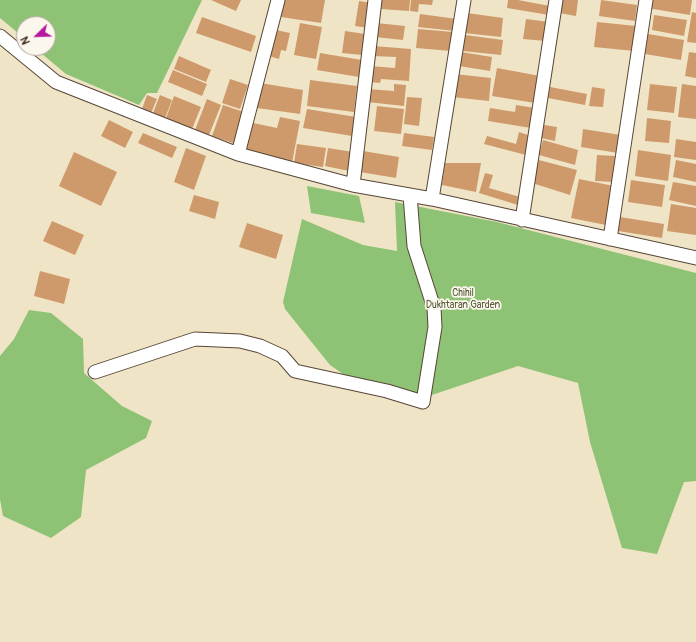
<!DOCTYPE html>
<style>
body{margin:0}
#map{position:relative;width:696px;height:642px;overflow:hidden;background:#f0e4c6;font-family:Pangolin,sans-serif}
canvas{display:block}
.north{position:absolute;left:16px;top:16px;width:40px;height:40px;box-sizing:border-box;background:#fbf7ec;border:1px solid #aea59a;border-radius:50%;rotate:247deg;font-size:11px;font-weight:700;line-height:16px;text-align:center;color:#3b2a1e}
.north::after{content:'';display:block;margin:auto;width:14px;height:18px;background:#b5179e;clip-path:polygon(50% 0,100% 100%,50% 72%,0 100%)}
</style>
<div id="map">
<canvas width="696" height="642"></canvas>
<div class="north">N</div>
</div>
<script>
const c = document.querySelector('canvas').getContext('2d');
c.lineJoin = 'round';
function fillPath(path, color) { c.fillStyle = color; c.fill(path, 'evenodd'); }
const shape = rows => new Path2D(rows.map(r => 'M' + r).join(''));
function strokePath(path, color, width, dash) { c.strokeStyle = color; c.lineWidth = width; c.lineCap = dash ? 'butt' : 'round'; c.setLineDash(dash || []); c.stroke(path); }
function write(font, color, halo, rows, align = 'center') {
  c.font = font + ' Pangolin,sans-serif'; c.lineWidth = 3.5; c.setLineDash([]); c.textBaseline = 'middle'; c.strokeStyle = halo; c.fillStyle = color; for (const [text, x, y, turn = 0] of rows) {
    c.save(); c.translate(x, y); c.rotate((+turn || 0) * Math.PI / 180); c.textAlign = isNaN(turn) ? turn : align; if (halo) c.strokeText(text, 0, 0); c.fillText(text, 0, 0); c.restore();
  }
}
const green = shape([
 [0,0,202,0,157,93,147,93,139,105,66,74,35,48,48,48,48,24,24,24,24,38,0,18],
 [307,186,359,196,365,223,311,213],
 [395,202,497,222,696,273,696,481,684,482,657,554,622,548,590,442,578,383,518,366,426,397,353,381,330,365,285,309,283,302,302,219,363,245,397,251],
 [29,310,51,313,83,339,84,373,122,406,152,421,146,438,86,470,81,517,51,538,3,516,0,499,0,356,14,339]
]);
const building = shape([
 [211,0,241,0,236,11],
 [284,0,325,0,321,23,281,17],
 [382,0,410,0,409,11,381,9],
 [411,0,433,0,432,5,419,4,418,12,410,11],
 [508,0,518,0,550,6,549,15,507,8],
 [561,0,578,0,576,16,559,13],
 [601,0,637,5,635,21,599,16],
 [649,0,692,0,690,15,647,8],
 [359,1,372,3,369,28,355,26],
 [692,12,696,13,696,43,687,42],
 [467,13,503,18,501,37,464,33],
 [420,14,457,19,455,31,418,27],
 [654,15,687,20,684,36,652,30],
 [202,17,256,36,251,52,196,33],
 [526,19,549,22,546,41,523,39],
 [597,22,636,26,634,51,594,47],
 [300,23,322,27,316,59,294,55],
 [376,23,405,26,403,40,375,37],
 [418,29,453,32,451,51,416,48],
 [276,30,290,33,286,51,281,50,279,59,269,56],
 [345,31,365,34,362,55,342,53],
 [648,34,684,40,681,60,645,54],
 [465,35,503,40,501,55,463,51],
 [373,46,411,49,409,81,381,79,380,83,369,82,370,66,395,68,396,57,372,56],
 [461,52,492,57,490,71,459,66],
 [689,52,696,53,696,78,685,76],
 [320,53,362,60,359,77,317,70],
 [179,56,211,70,206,82,174,69],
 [497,68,540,76,535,103,492,96],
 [173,70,207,84,202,96,168,82],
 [454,74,491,78,489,101,452,97],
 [230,79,248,85,240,109,222,103],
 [310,80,357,86,354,112,307,106],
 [260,83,303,90,300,114,257,108],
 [394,84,406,85,404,106,367,102,368,89,394,91],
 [650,84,677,87,674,113,647,110],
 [682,84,696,86,696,119,678,117],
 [550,87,587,94,585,105,548,98],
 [592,87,605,89,603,107,589,106],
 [147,95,157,99,151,113,142,109],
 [160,95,172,100,165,118,153,113],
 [174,96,201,107,192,129,166,118],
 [407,97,422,98,419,126,404,124],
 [207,99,221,105,209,135,195,130],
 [223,105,244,112,233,143,212,136],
 [516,105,535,108,531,128,488,121,490,108,515,112],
 [377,106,404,109,401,134,374,131],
 [307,109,356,117,352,136,303,128],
 [280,117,300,121,292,163,246,152,253,123,277,128],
 [647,118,671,121,669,143,645,141],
 [109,120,133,132,125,148,101,136],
 [544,125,557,127,555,141,541,138],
 [583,129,621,135,618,153,581,147],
 [519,132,531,136,526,155,484,144,487,136,516,144],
 [143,133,177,147,172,158,138,143],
 [404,133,434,137,432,150,402,146],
 [676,139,696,142,696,160,674,157],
 [543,140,578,150,575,165,539,155],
 [297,144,326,148,323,167,294,163],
 [186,148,206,156,194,190,174,182],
 [328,148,353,152,349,171,325,166],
 [638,150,671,155,668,181,635,176],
 [363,151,399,157,396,178,360,172],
 [74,152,117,172,101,206,59,186],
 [597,155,615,156,613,182,595,181],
 [539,160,577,170,570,195,532,183],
 [676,160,696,164,696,182,673,177],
 [445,163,481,163,476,192,442,185],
 [485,173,493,175,489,188,520,197,518,205,479,193],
 [579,179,614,186,606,225,571,218],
 [631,180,665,185,662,207,628,202],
 [673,182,696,186,696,206,669,200],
 [194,195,219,202,215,219,189,211],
 [671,204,696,208,696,235,667,231],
 [620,217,664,224,662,238,618,231],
 [52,221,84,235,75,255,43,241],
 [247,223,283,235,276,259,239,247],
 [40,271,70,279,64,304,34,296]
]);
const minor = shape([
 [0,36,56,82,238,154,353,185,432,199,696,258],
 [238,154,278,0],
 [353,185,375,0],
 [432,199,464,0],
 [522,220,556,0],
 [610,239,646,0],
 [95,372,195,339,240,341,260,346,282,356,295,371,387,391,423,402,435,327,434,308,414,246,410,195]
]);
const parkNames = [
 ["Chihil",463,293],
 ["Dukhtaran Garden",463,305]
];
fillPath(green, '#8ec375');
fillPath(building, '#ce9a6b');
strokePath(minor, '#564637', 15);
strokePath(minor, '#fff', 13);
write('10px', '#545838', '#fbf7ec', parkNames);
</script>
